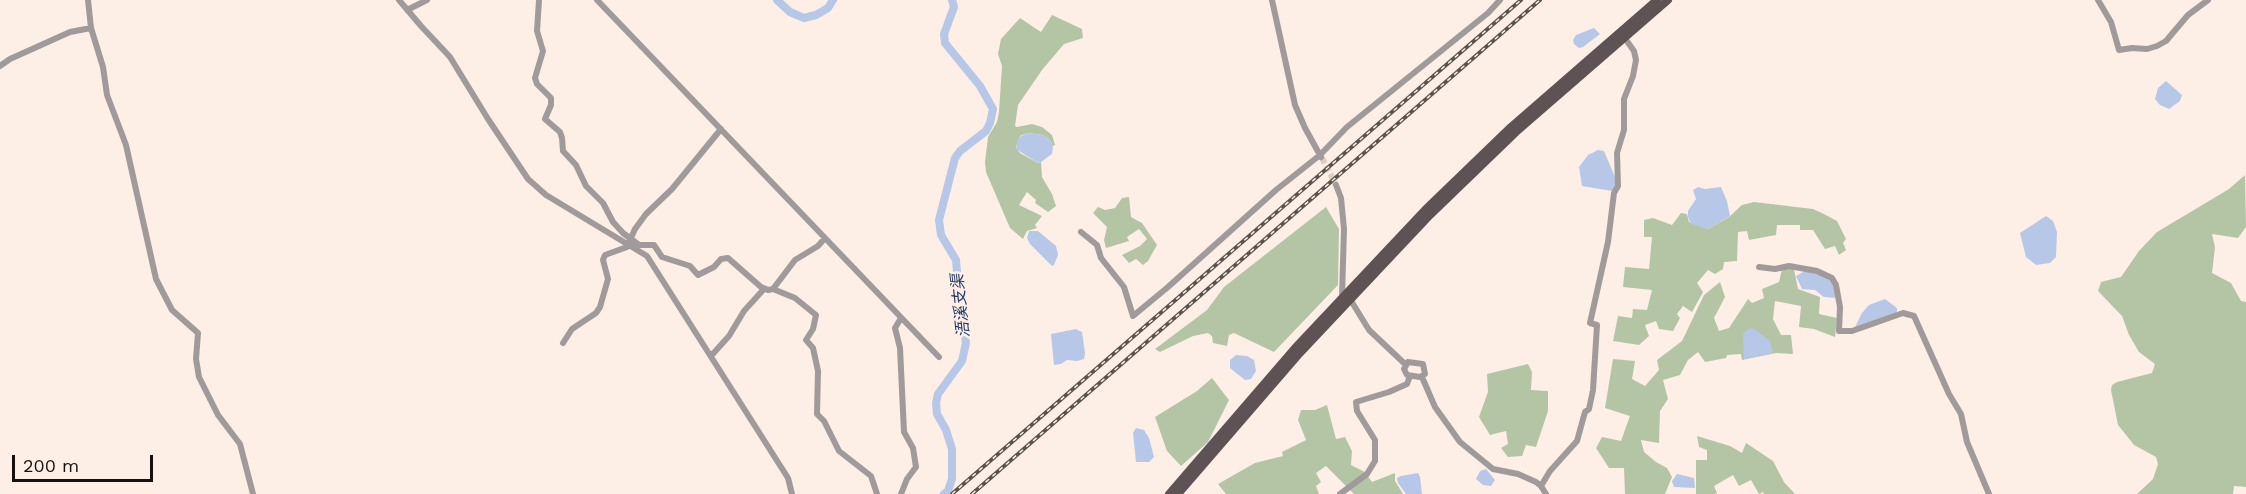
<!DOCTYPE html>
<meta charset="utf-8">
<style>
body{margin:0}
#map{position:relative;width:2246px;height:494px;overflow:hidden;background:#fdefe5;font-family:"Work Sans",sans-serif}
canvas{display:block}
.scale{position:absolute;left:12px;top:455px;width:141px;height:27px;box-sizing:border-box;border:3px solid #16110e;border-top:0;padding-left:8px;font-size:18px;line-height:21px;white-space:nowrap;color:#16110e;-webkit-text-stroke:4px #fdefe5;paint-order:stroke}
</style>
<div id="map">
<canvas width="2246" height="494"></canvas>
<div class="scale">200 m</div>
</div>
<script>
const c = document.querySelector('canvas').getContext('2d');
c.lineJoin = 'round';
function fillPath(path, color) { c.fillStyle = color; c.fill(path, 'evenodd'); }
const shape = rows => new Path2D(rows.map(r => 'M' + r).join(''));
function strokePath(path, color, width, dash) { c.strokeStyle = color; c.lineWidth = width; c.lineCap = dash ? 'butt' : 'round'; c.setLineDash(dash || []); c.stroke(path); }
function write(font, color, halo, rows, align = 'center') {
  c.font = font + ' "Work Sans","Noto Sans SC",sans-serif'; c.lineWidth = 5; c.setLineDash([]); c.textBaseline = 'middle'; c.strokeStyle = halo; c.fillStyle = color; for (const [text, x, y, turn = 0] of rows) {
    c.save(); c.translate(x, y); c.rotate((+turn || 0) * Math.PI / 180); c.textAlign = isNaN(turn) ? turn : align; if (halo) c.strokeText(text, 0, 0); c.fillText(text, 0, 0); c.restore();
  }
}
const forest = shape([
 [1052,15,1082,29,1083,38,1064,44,1042,70,1018,105,1015,126,1017,127,1032,124,1042,127,1052,135,1055,145,1053,146,1049,139,1043,135,1027,133,1020,136,1016,147,1020,153,1038,163,1041,162,1042,177,1052,194,1056,206,1048,212,1035,203,1036,200,1027,192,1019,205,1042,216,1035,225,1037,228,1027,231,1023,239,1010,228,986,172,985,162,988,137,997,122,999,112,1002,66,998,54,1001,39,1020,18,1041,32],
 [2245,175,2246,227,2238,238,2212,234,2215,247,2212,273,2231,283,2241,301,2246,302,2246,487,2234,486,2233,494,2137,494,2153,479,2158,464,2156,457,2134,445,2118,425,2111,390,2112,385,2117,382,2152,373,2155,364,2139,352,2129,335,2122,316,2098,291,2101,282,2121,277,2139,251,2157,232,2229,189],
 [1129,197,1131,217,1142,223,1157,245,1148,261,1143,265,1136,259,1129,263,1122,255,1140,246,1147,239,1139,229,1127,237,1129,241,1106,248,1104,240,1107,227,1093,213,1098,207,1105,210,1115,208,1122,198],
 [1754,202,1813,209,1824,214,1837,221,1846,239,1843,243,1846,250,1839,255,1835,246,1825,249,1813,230,1800,230,1800,225,1777,225,1776,235,1749,240,1747,231,1738,232,1737,261,1724,262,1723,269,1715,274,1708,270,1697,283,1703,292,1692,312,1683,306,1677,314,1680,318,1673,331,1659,329,1656,321,1645,325,1649,336,1639,345,1613,341,1618,316,1632,318,1633,309,1647,310,1652,290,1623,287,1625,267,1649,269,1652,237,1644,237,1644,220,1653,218,1672,225,1681,213,1687,214,1689,222,1708,229,1729,217,1742,205],
 [1326,207,1339,229,1338,285,1274,352,1234,333,1229,335,1227,346,1213,343,1212,336,1208,333,1193,336,1160,352,1155,349,1207,310,1224,287],
 [1782,269,1794,269,1798,289,1820,297,1819,314,1837,318,1835,337,1814,329,1799,327,1801,306,1775,301,1773,319,1781,335,1791,335,1793,354,1776,353,1742,360,1741,354,1727,355,1726,358,1705,362,1698,352,1688,360,1680,375,1663,380,1668,399,1660,411,1659,443,1641,440,1644,452,1656,462,1667,468,1672,477,1665,494,1625,494,1624,468,1609,468,1596,448,1602,437,1621,441,1630,416,1605,408,1613,359,1635,361,1632,379,1645,386,1659,370,1657,360,1682,341,1704,295,1720,282,1725,297,1714,318,1719,331,1729,328,1748,299,1752,303,1764,298,1762,289,1779,282],
 [1528,364,1532,372,1531,390,1548,391,1548,411,1536,447,1526,445,1522,456,1508,457,1501,448,1508,444,1506,431,1490,435,1479,417,1488,392,1487,374],
 [1212,378,1229,400,1208,442,1181,466,1167,451,1155,417,1197,391],
 [1327,405,1336,439,1345,437,1352,451,1351,465,1365,472,1372,482,1395,473,1395,481,1403,494,1354,494,1326,466,1316,473,1321,482,1316,486,1319,494,1226,494,1218,484,1255,463,1283,456,1282,452,1306,440,1298,420,1301,410,1315,410],
 [1697,436,1730,446,1742,453,1746,443,1773,461,1784,482,1795,494,1764,494,1763,492,1759,494,1751,480,1739,486,1733,475,1714,486,1717,493,1715,494,1696,494,1696,460,1707,460,1707,450,1699,447]
]);
const water = shape([
 [1594,28,1600,34,1583,47,1579,48,1574,44,1573,40,1576,35],
 [2166,81,2182,95,2180,101,2169,109,2160,105,2155,99,2158,88],
 [1027,133,1043,135,1049,139,1053,146,1052,154,1041,162,1038,163,1016,149,1018,138],
 [1598,150,1604,151,1615,177,1615,188,1612,191,1582,186,1579,167,1588,155],
 [1698,187,1705,189,1721,187,1727,201,1730,216,1708,229,1691,224,1688,217,1688,211,1696,199,1693,190],
 [2046,216,2053,221,2057,232,2056,257,2050,263,2036,265,2026,257,2020,233],
 [1029,231,1038,231,1056,246,1058,255,1054,265,1052,266,1030,244,1027,238],
 [1805,271,1825,276,1834,284,1836,298,1824,297,1815,290,1802,289,1796,276],
 [1885,299,1897,308,1897,314,1855,327,1862,313,1869,305],
 [1753,328,1770,341,1773,352,1770,354,1744,359,1743,334,1747,330],
 [1076,329,1082,332,1085,353,1084,359,1077,361,1067,360,1061,364,1054,365,1051,334],
 [1236,355,1247,356,1254,360,1256,371,1251,379,1245,380,1230,368,1230,360],
 [1136,428,1144,430,1149,438,1154,457,1149,462,1136,462,1133,433],
 [1486,469,1495,480,1491,486,1483,485,1476,479,1480,471],
 [1418,473,1420,477,1422,494,1406,494,1398,483,1397,478,1401,476],
 [1677,474,1694,478,1695,488,1674,487,1672,481]
]);
const river = shape([
 [777,0,790,12,804,18,816,15,828,8,833,0],
 [944,494,948,491,952,479,952,449,946,430,937,414,936,403,938,394,962,361,966,343,960,310,956,260,941,235,939,220,955,158,960,151,986,131,990,123,993,109,980,86,945,43,944,34,954,7,952,0]
]);
const minorTunnel = shape([
 [1322,158,1336,185]
]);
const minor = shape([
 [88,0,91,28,103,67,107,95,126,145,156,279,172,310,198,333,196,359,199,377,218,415,240,444,253,494],
 [399,0,421,26,450,57,488,119,528,179,546,195,647,256,788,478,792,494],
 [539,0,537,31,543,51,535,78,537,84,551,98,551,105,545,119,560,132,562,138,563,151,576,165,586,186,603,203,613,222,623,233,639,245,654,245,662,257,690,266,698,275,714,267,721,259,728,258,761,287,768,290,773,289,795,260,818,246,825,238],
 [597,0,939,357],
 [1272,0,1295,105,1305,128,1321,157],
 [2098,0,2111,22,2119,50,2132,48,2147,49,2157,46,2166,41,2188,15,2208,0],
 [407,10,427,0],
 [0,66,10,59,70,32,91,28],
 [1336,185,1341,198,1344,229,1342,297],
 [1081,232,1097,245,1101,258,1124,287,1133,316,1168,287,1276,190,1320,155,1347,127,1488,13,1500,0],
 [1759,267,1775,269,1789,266,1817,271,1832,278,1836,285,1840,307,1839,331,1852,331,1903,313,1914,316,1949,394,1961,414,1967,442,1989,494],
 [773,289,795,298,816,315,813,329,806,340,813,348,818,371,817,414,824,421,839,451,871,476,877,494],
 [1350,299,1369,330,1405,364],
 [901,318,895,328,900,348,904,432,913,448,916,467,907,479,901,494],
 [563,343,572,329,596,313,600,307,608,279,603,260,605,255,627,247,635,229,646,214,672,189,721,129],
 [711,356,729,336,744,311,764,289],
 [1408,362,1423,364,1425,374,1420,377,1407,375,1404,369,1408,362],
 [1422,377,1435,407,1460,442,1493,469,1518,474,1536,482,1541,486,1546,494],
 [1541,486,1550,471,1577,441,1585,412,1589,409,1593,390,1597,325,1590,323,1608,242,1614,193,1618,186,1617,153,1624,130,1624,99,1633,76,1636,60,1634,51,1624,37],
 [1340,494,1367,474,1375,461,1375,440,1357,411,1356,402,1389,392,1407,384,1410,376]
]);
const major = shape([
 [1169,494,1295,348,1425,210,1511,127,1657,0],
 [1178,494,1300,353,1430,215,1516,132,1668,0]
]);
const rail = shape([
 [952,494,1521,0],
 [972,494,1540,0]
]);
const waterNames = [
 ["浯溪支渠",961,306,-96]
];
fillPath(forest, '#b4c5a5');
fillPath(water, '#b6c7e7');
strokePath(river, '#b6c7e7', 8);
strokePath(minorTunnel, '#dacec5', 6, [6, 3]);
strokePath(minor, '#a19a9b', 6);
strokePath(major, '#5f5255', 8);
strokePath(rail, '#5b534e', 4);
strokePath(rail, '#fdefe5', 1.5, [4.5]);
write('italic 16px', '#263b66', '#fdefe5', waterNames);
</script>
